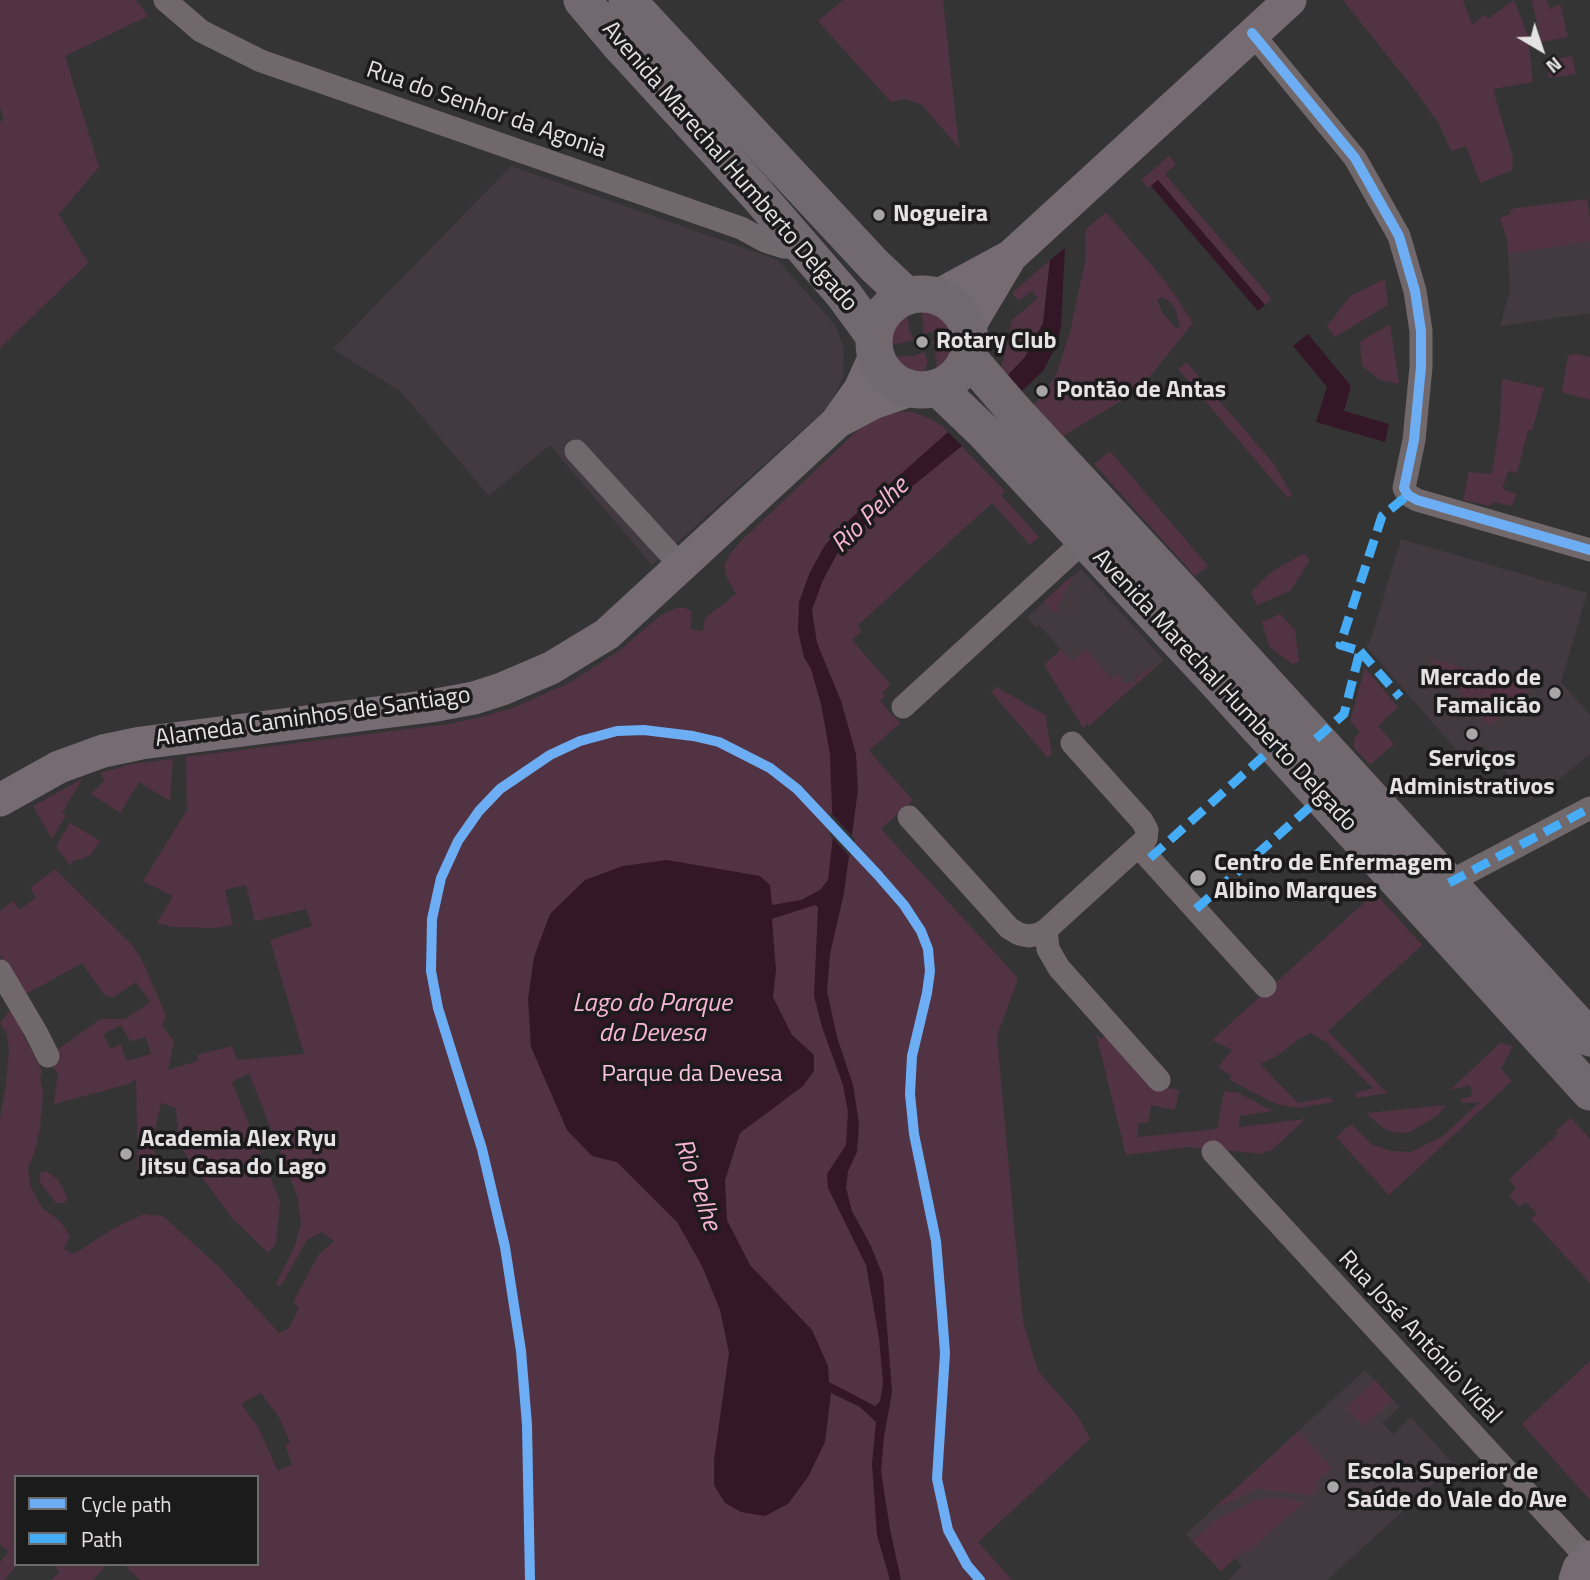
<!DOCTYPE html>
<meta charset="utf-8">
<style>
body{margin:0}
#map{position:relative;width:1590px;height:1580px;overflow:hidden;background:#353434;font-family:"Titillium Web",sans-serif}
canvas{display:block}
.legend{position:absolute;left:14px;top:1475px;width:245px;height:91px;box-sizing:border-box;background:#1c1b1b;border:2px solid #6c6b6b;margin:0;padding:9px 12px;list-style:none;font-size:21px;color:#e4e2e3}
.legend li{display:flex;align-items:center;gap:14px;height:35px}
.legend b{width:35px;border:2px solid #6c6b6b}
.north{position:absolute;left:1506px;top:14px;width:70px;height:70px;-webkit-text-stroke:5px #1c1b1b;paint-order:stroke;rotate:141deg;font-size:19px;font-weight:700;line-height:28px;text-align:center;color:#e4e2e3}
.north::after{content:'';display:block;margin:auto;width:24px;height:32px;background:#e4e2e3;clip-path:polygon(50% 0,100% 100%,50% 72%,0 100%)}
</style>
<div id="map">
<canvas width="1590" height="1580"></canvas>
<ul class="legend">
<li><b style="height:9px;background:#6dadf4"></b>Cycle path</li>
<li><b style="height:9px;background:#46acf6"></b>Path</li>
</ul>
<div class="north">N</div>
</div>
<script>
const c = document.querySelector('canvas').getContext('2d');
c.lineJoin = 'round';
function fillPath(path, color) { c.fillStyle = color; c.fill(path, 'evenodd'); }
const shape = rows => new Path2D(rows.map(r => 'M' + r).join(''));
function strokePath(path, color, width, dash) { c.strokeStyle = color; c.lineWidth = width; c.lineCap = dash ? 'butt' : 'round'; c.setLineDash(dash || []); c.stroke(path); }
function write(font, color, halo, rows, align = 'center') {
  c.font = font + ' "Titillium Web",sans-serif'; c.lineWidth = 7; c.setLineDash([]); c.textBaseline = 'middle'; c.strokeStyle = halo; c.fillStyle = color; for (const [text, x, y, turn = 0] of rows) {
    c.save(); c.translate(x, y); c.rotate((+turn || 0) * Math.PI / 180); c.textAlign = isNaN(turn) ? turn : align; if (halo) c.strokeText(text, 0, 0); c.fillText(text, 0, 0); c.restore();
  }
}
const built = shape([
 [511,166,778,260,835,325,844,348,843,378,828,407,652,565,550,445,489,496,401,392,333,349],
 [1590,241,1590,313,1500,326,1510,290,1508,254],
 [1401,539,1587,593,1561,682,1590,715,1590,754,1544,792,1530,799,1484,747,1467,762,1366,646,1370,642],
 [1081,569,1164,660,1125,694,1086,649,1072,661,1039,625,1036,627,1027,617],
 [1365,1370,1400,1407,1382,1423,1393,1434,1411,1417,1454,1465,1327,1580,1228,1580,1242,1566,1235,1558,1221,1571,1186,1534]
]);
const green = shape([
 [0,0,136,0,148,16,65,56,99,167,59,214,88,263,0,348,0,122,4,119,0,108],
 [843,0,943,0,959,148,922,105,906,99,891,102,818,21],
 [1343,0,1463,0,1472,25,1484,15,1488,19,1514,0,1528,36,1533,82,1493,89,1513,158,1512,170,1480,183,1466,146,1451,151,1439,124,1418,94],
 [1532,0,1546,0,1550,9,1560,4,1568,37,1541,42],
 [1572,56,1576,74,1549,78,1546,61],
 [1169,156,1176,164,1165,174,1272,299,1265,305,1158,180,1148,188,1141,180],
 [1587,199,1590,219,1590,241,1508,254,1507,240,1500,218,1510,214,1511,209],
 [1106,212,1166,282,1193,323,1139,390,1063,436,1034,405,1056,375,1070,332,1086,257,1085,230],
 [1162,297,1170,302,1176,311,1180,327,1176,328,1162,312,1157,300],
 [1050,260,1043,323,1025,357,1008,375,1001,368,1012,320,1038,298,1031,291,1019,301,1012,293],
 [1385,279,1388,305,1335,337,1327,326,1350,296],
 [921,307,935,310,947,317,954,329,943,329,924,334],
 [907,311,909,329,914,340,896,344,887,344,889,331,896,319],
 [1390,324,1399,384,1380,380,1362,366,1360,342],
 [947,340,956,343,953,356,946,367,935,374,937,361,932,341],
 [925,352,927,359,926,370,922,376,909,374,898,367,891,357,913,356],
 [1578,354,1590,357,1590,400,1562,392,1568,355],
 [1186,362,1273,463,1292,495,1288,498,1178,369],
 [1502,379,1544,388,1532,431,1528,430,1517,473,1508,471,1502,489,1516,494,1512,506,1494,502,1490,506,1463,500,1469,472,1492,474,1500,422],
 [898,412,912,412,929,418,942,426,1000,486,1005,491,1001,495,1039,537,1030,545,992,503,857,626,862,631,852,640,891,685,882,693,885,696,880,701,900,723,869,751,913,800,881,829,1018,978,997,1036,1023,1322,1038,1371,1079,1418,1090,1439,978,1542,1012,1580,140,1580,123,1564,257,1564,257,1477,16,1477,16,1564,18,1564,4,1580,0,1580,0,1562,9,1552,0,1544,0,1119,6,1084,9,1050,7,1034,0,1023,11,1009,15,1011,20,1028,42,1071,40,1079,43,1091,40,1129,34,1154,28,1168,31,1188,43,1209,60,1221,70,1236,64,1249,74,1254,116,1227,144,1214,163,1216,219,1267,279,1333,288,1329,299,1308,293,1302,319,1254,334,1241,321,1232,307,1240,281,1286,276,1284,294,1248,301,1224,298,1198,249,1073,232,1082,280,1201,276,1244,268,1253,232,1218,179,1145,176,1108,161,1103,152,1142,155,1153,164,1168,138,1180,136,1078,129,1084,54,1104,58,1073,49,1063,59,1051,58,1049,101,1019,126,1019,150,1002,136,982,112,998,104,994,82,963,25,995,0,955,0,911,13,901,20,910,36,897,30,888,55,869,132,945,141,958,166,1016,162,1026,174,1041,168,1070,198,1061,197,1055,232,1046,237,1060,304,1054,270,940,312,926,306,909,255,921,246,885,225,890,233,925,216,928,174,927,157,923,173,896,143,881,187,810,186,757,448,724,478,718,513,708,571,682,620,650,660,616,676,608,686,608,692,612,690,629,703,631,705,618,736,594,727,578,724,566,730,554,740,542,859,429,873,419],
 [121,1025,130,1041,146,1037,151,1054,126,1061,121,1044,111,1049,103,1034],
 [261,1393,280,1419,290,1443,285,1445,292,1464,278,1471,258,1427,241,1404],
 [1110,451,1208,566,1195,576,1094,464],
 [1304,553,1310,560,1290,591,1257,605,1251,592,1270,573],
 [1072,576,1070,584,1062,597,1062,602,1058,603,1057,609,1059,610,1055,614,1044,601],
 [1280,614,1295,630,1299,662,1292,664,1269,646,1262,622],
 [1061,649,1072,661,1086,649,1111,678,1116,675,1121,677,1121,683,1136,682,1137,676,1153,666,1153,669,1089,726,1087,724,1083,728,1044,665],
 [1430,658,1528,687,1526,694,1489,726],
 [1365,668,1398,707,1378,726,1394,744,1370,765,1354,748,1354,739,1360,732,1350,721],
 [997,687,1045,715,1052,754,1048,758,991,692],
 [173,759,170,801,139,782,120,813,91,794,104,781,100,773,132,764],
 [82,779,62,813,66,815,52,839,33,806],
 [70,823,100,841,90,856,87,855,84,859,74,860,70,866,56,846],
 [1375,893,1422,945,1328,1031,1387,1093,1356,1098,1356,1093,1373,1088,1326,1042,1311,1033,1299,1039,1277,1056,1260,1064,1298,1103,1329,1097,1334,1102,1297,1108,1276,1104,1230,1080,1231,1075,1218,1067,1232,1050,1212,1040],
 [1096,1034,1101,1039,1106,1035,1160,1087,1179,1090,1175,1110,1151,1105,1148,1123,1138,1123,1138,1137,1217,1129,1224,1091,1239,1093,1272,1111,1240,1116,1239,1127,1305,1119,1270,1152,1268,1150,1262,1154,1188,1147,1126,1155],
 [1500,1043,1513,1046,1501,1069,1512,1081,1389,1195,1336,1137,1351,1124,1371,1144,1391,1151,1411,1152,1443,1136,1480,1102,1461,1103,1461,1099,1472,1096,1470,1085,1450,1090],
 [1446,1105,1437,1116,1408,1133,1392,1132,1382,1127,1366,1113],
 [1571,1118,1590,1139,1590,1283,1531,1219,1537,1214,1526,1202,1519,1207,1509,1195,1516,1188,1509,1179,1558,1134,1556,1131],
 [46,1171,57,1179,63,1188,67,1199,64,1203,56,1203,40,1182,40,1173],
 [1590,1361,1590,1500,1522,1424],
 [1375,1380,1393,1400,1363,1426,1346,1408],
 [1299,1431,1332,1468,1316,1483,1319,1487,1312,1495,1257,1489,1212,1510],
 [1280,1498,1304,1502,1248,1552,1245,1550,1221,1571,1192,1541,1215,1520,1258,1499],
 [52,1564,107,1564,93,1580,51,1580,60,1572]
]);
const water = shape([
 [1158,180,1265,305,1258,311,1151,186],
 [1065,248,1061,326,1057,345,1043,371,1022,391,1008,375,1025,357,1043,323,1050,260],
 [1308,334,1351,386,1344,411,1389,424,1385,442,1316,422,1327,387,1293,346],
 [948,432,962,446,856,532,837,554,823,580,812,610,817,643,841,701,856,754,858,790,844,893,830,954,827,991,837,1037,853,1085,859,1124,857,1152,848,1171,846,1188,852,1211,871,1246,883,1276,892,1392,884,1437,881,1471,890,1529,901,1580,890,1580,877,1535,872,1464,876,1422,860,1407,831,1393,825,1442,808,1477,788,1504,765,1516,741,1512,725,1503,714,1485,714,1460,729,1353,720,1310,702,1266,677,1222,617,1162,592,1156,567,1130,531,1047,528,999,534,957,550,914,585,880,623,866,667,860,760,876,770,885,772,905,801,900,820,890,828,880,833,836,830,754,821,704,811,669,804,657,798,631,799,602,810,572,825,545,849,520],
 [815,905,818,907,814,996,822,1027,843,1085,848,1112,846,1145,827,1174,828,1188,866,1265,879,1338,883,1383,880,1401,875,1406,829,1382,828,1366,812,1330,750,1265,727,1220,725,1180,740,1133,803,1086,814,1071,814,1055,792,1035,773,997,776,970,772,919]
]);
const pier = shape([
 [830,812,855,839,853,852,849,856,830,835]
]);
const street = shape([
 [165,0,201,31,261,61,741,228,765,241,784,247,801,248],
 [1252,33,1355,158,1399,236,1415,291,1421,331,1421,367,1414,440,1404,488,1408,495,1417,500,1590,550],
 [576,451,682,567],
 [903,707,1085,540],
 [909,817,1009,928,1019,934,1029,936,1039,934,1046,930,1146,839,1147,830,1142,821,1072,743],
 [1139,847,1265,986],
 [1438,888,1590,808],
 [1046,930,1048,949,1059,968,1159,1080],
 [0,971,36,1032,48,1056],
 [1213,1152,1587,1558]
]);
const secondary = shape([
 [937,296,1011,256,1290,0],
 [968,328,1008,261],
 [841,420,873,403,911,390],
 [0,800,59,767,103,751,141,743,431,706,474,698,502,689,551,668,607,634,836,423,860,389,875,356],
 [1575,1580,1579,1568,1590,1557]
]);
const primary = shape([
 [582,0,620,45,755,192,844,295,874,336],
 [627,0,875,266,907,296],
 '874 342a48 48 0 1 1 96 0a48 48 0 1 1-96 0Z',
 [968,357,1012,408,1188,598,1590,1038],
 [938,388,984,432,1214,679,1590,1092]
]);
const quiet = shape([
 [1360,651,1400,697],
 [1316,739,1344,714,1360,651,1340,645,1382,516,1408,495],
 [1150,858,1275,746],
 [1449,883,1590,808],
 [1196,909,1321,797]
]);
const cycleway = shape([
 [1252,33,1355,158,1399,236,1415,291,1421,331,1421,367,1414,440,1404,488,1408,495,1417,500,1590,550],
 [530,1580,527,1425,521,1351,505,1247,482,1149,438,1008,431,971,432,919,441,878,458,841,479,811,500,789,550,755,580,741,617,731,644,730,693,736,719,742,770,768,797,789,877,874,904,905,921,931,928,949,930,971,927,993,912,1056,910,1094,914,1134,936,1241,942,1313,945,1353,937,1479,948,1530,967,1565,980,1580]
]);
const markers = [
 [879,215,7,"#a7a5a6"],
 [922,342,7,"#a7a5a6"],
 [1042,391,7,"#a7a5a6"],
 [1555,693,7,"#a7a5a6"],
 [1472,734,7,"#a7a5a6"],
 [1198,878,9,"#a7a5a6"],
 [126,1154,7,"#a7a5a6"],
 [1333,1487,7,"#a7a5a6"]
];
const streetNames = [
 ["Rua do Senhor da Agonia",486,111,19],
 ["Avenida Marechal Humberto Delgado",729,167,49],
 ["Avenida Marechal Humberto Delgado",1224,691,47],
 ["Alameda Caminhos de Santiago",313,718,-8],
 ["Rua José António Vidal",1419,1338,47]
];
const poiNames = [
 ["Nogueira",893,215],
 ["Rotary Club",936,342],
 ["Pontão de Antas",1056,391],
 ["Mercado de",1541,679,"right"],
 ["Famalicão",1541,707,"right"],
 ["Serviços",1472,760,"center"],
 ["Administrativos",1472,788,"center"],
 ["Centro de Enfermagem",1214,864],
 ["Albino Marques",1214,892],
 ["Academia Alex Ryu",140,1140],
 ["Jitsu Casa do Lago",140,1168],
 ["Escola Superior de",1347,1473],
 ["Saúde do Vale do Ave",1347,1501]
];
const parkNames = [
 ["Parque da Devesa",692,1075]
];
const waterNames = [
 ["Rio Pelhe",871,516,-44],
 ["Lago do Parque",652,1005],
 ["da Devesa",652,1035],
 ["Rio Pelhe",696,1185,71]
];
fillPath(built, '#423a3e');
fillPath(green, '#523343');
fillPath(water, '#331726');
fillPath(pier, '#353434');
strokePath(street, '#71686c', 23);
strokePath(secondary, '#756b70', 33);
strokePath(primary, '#72696e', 37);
strokePath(quiet, '#46acf6', 9, [18, 9]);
strokePath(cycleway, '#6dadf4', 10);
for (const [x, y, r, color] of markers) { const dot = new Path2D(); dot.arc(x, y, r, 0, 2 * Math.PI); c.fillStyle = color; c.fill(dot); strokePath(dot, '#1c1b1b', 2.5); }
write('24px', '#e4e2e3', '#1c1b1b', streetNames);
write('bold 24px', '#e4e2e3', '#1c1b1b', poiNames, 'left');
write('24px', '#fbc5df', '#1c1b1b', parkNames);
write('italic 26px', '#f7b4d5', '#1c1b1b', waterNames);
</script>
